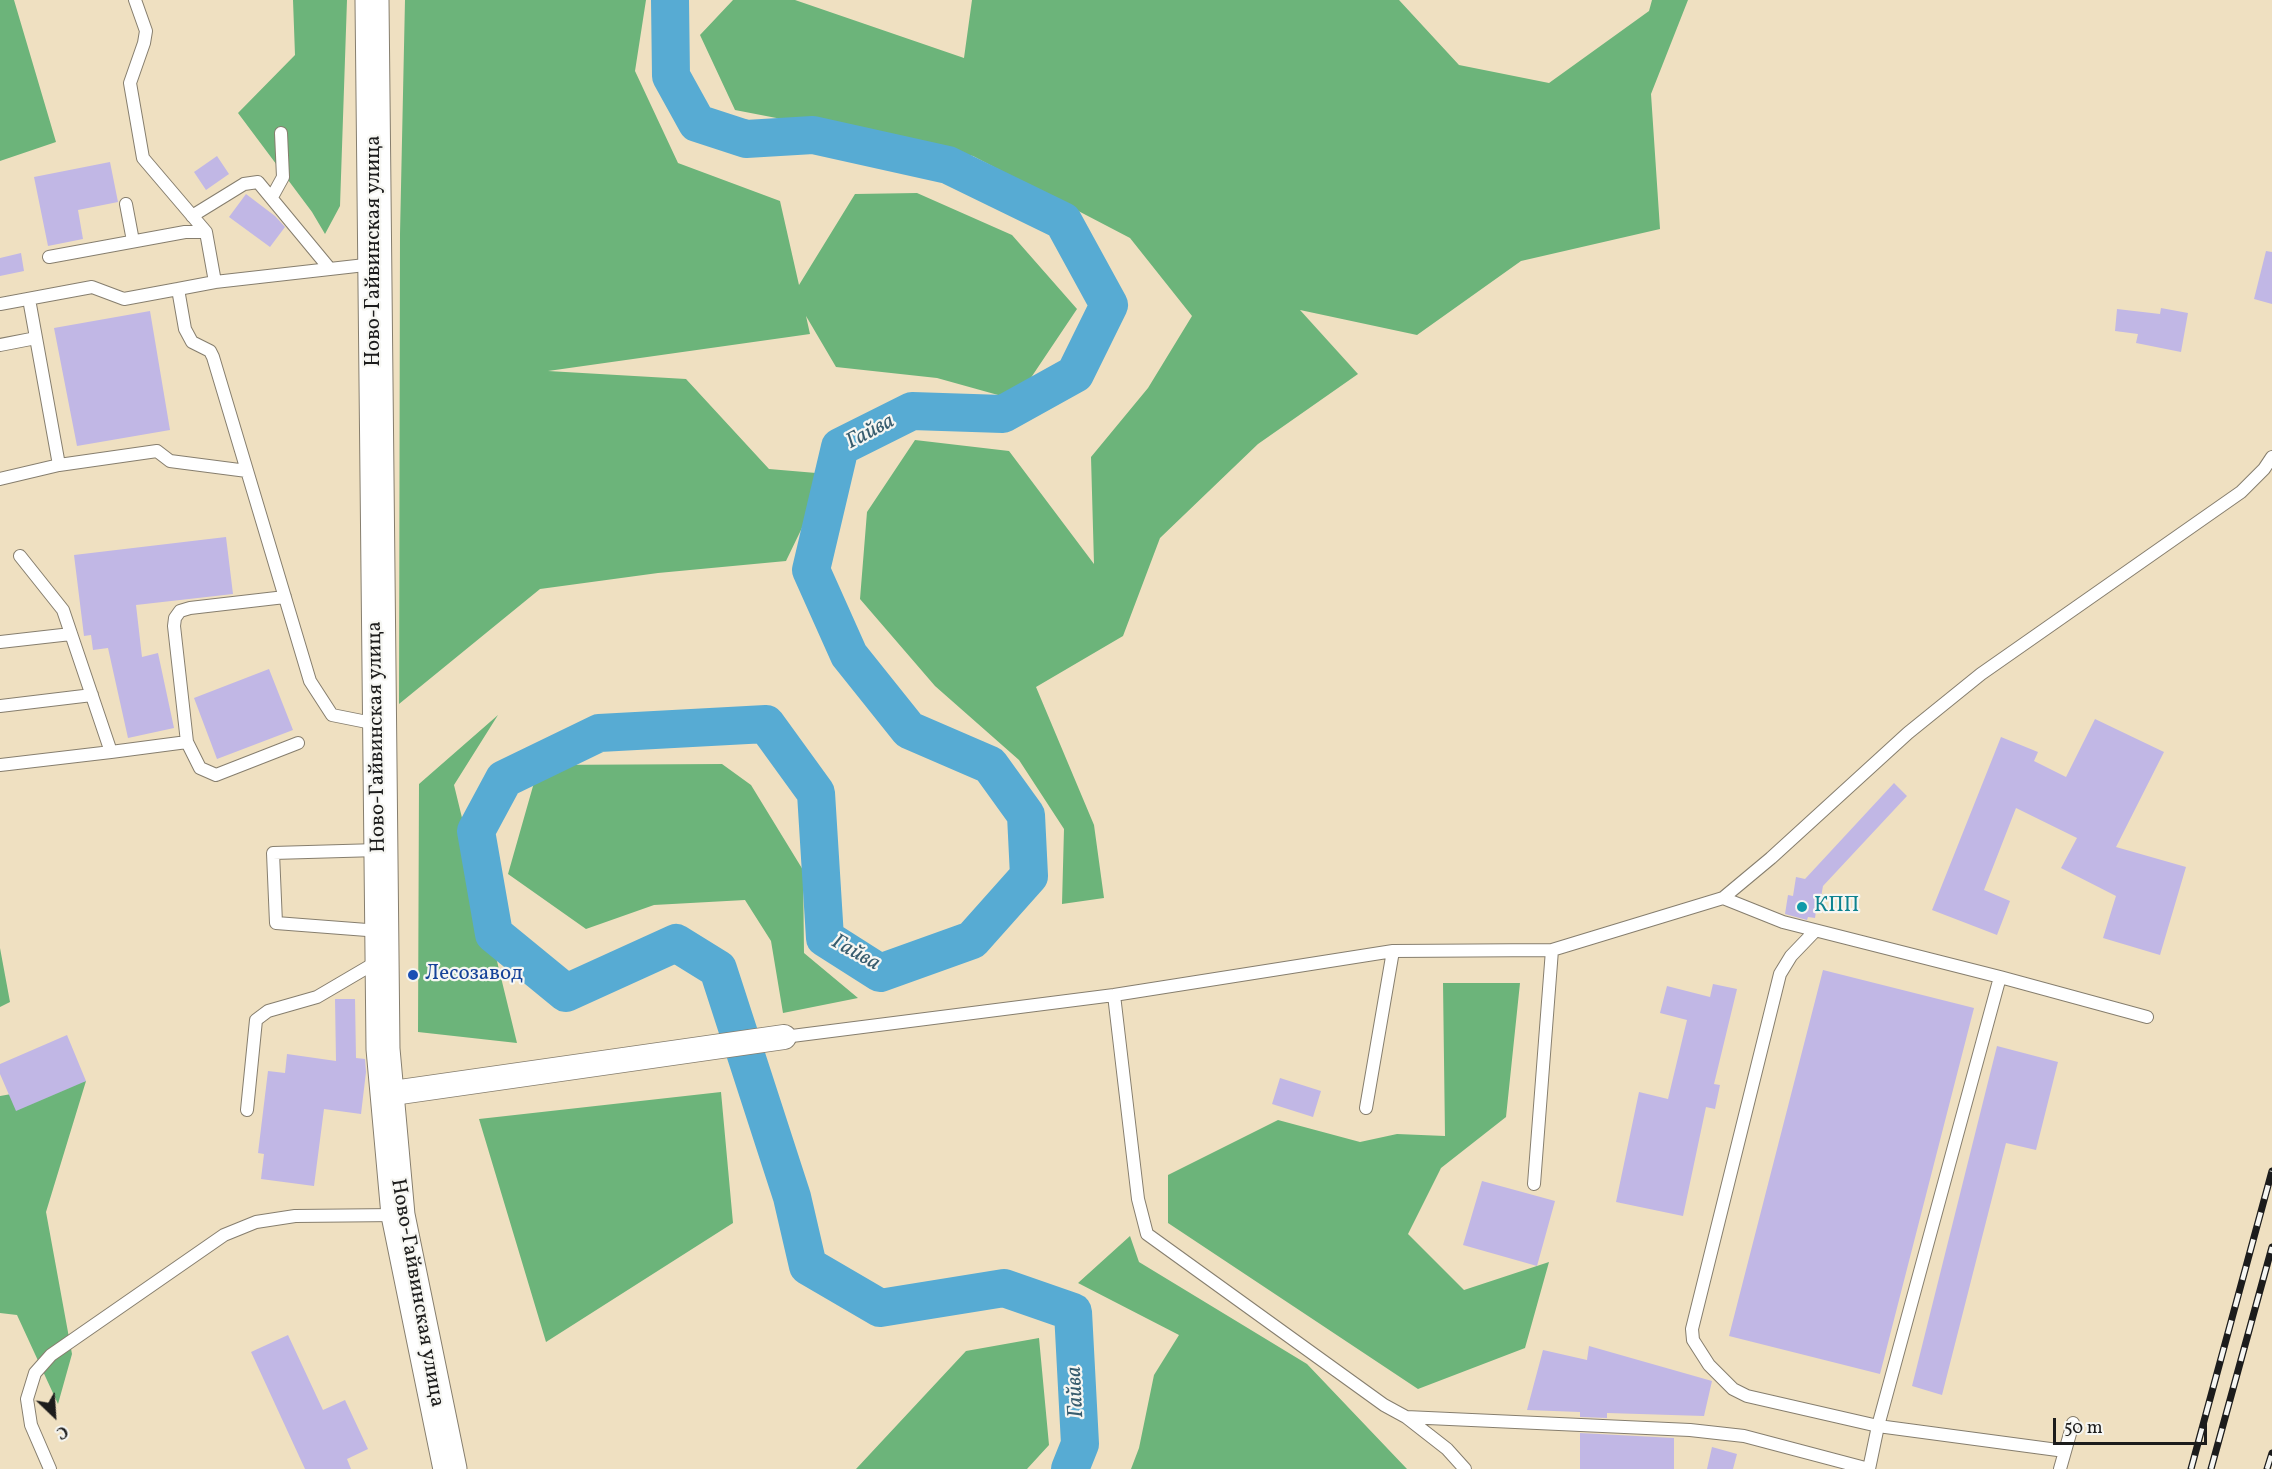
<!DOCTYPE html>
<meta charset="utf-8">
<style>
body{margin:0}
#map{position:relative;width:2272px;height:1469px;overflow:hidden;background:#efe0c1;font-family:Vollkorn,serif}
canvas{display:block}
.north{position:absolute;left:24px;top:1385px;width:60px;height:60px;-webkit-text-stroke:4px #f6f6f2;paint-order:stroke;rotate:155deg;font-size:16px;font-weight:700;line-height:24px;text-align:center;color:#1c1c1c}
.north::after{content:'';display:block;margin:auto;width:21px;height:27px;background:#1c1c1c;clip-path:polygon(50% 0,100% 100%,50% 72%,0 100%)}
.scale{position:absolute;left:2053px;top:1418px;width:154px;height:27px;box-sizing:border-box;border:3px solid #1c1c1c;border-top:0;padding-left:8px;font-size:18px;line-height:21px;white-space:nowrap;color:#1c1c1c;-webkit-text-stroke:4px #f6f6f2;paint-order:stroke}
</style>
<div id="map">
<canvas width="2272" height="1469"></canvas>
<div class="north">С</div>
<div class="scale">50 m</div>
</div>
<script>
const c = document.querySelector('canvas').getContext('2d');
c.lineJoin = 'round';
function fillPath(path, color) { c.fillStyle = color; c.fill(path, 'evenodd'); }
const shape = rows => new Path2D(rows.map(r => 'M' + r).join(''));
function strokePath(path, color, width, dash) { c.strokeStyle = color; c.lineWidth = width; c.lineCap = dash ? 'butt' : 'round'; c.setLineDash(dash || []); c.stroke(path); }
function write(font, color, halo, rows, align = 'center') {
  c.font = font + ' Vollkorn,serif'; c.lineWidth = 4.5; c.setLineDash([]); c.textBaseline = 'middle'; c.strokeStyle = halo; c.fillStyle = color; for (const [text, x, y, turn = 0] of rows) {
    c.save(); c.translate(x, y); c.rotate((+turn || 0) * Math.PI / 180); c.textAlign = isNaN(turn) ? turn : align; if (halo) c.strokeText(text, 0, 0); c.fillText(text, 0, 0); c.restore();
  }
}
const forest = shape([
 [0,0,14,0,56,142,0,161],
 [293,0,347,0,340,206,325,234,312,212,238,113,295,55],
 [405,0,646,0,635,71,678,163,780,201,799,285,855,194,917,193,1012,235,1077,309,1016,400,937,378,836,367,806,316,810,334,548,371,686,379,769,469,828,474,786,561,658,573,540,589,399,704,400,234],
 [733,0,795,0,964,58,972,0,1399,0,1459,65,1549,83,1649,11,1652,0,1688,0,1651,94,1660,229,1521,261,1417,335,1300,310,1358,374,1258,444,1160,538,1123,636,1036,687,1094,825,1104,898,1062,904,1064,829,1019,760,935,686,860,599,867,512,915,440,1009,451,1094,564,1091,457,1148,388,1192,316,1130,238,973,156,735,110,700,35],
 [498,715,454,785,517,1043,418,1032,419,784],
 [722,764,751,785,803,870,804,953,858,998,783,1013,771,941,745,900,654,905,586,929,508,874,539,765],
 [0,948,10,1002,0,1007],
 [1443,983,1520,983,1506,1117,1441,1168,1408,1234,1464,1290,1549,1262,1525,1348,1418,1389,1168,1223,1168,1175,1278,1120,1360,1142,1397,1134,1445,1136],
 [86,1081,46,1212,72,1354,58,1404,17,1315,0,1313,0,1096],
 [721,1092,733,1223,546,1342,479,1119],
 [1130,1236,1139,1262,1307,1364,1407,1469,1131,1469,1139,1448,1154,1375,1179,1335,1078,1283],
 [1039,1338,1049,1445,1027,1469,856,1469,966,1351]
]);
const river = shape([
 [670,0,671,76,697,123,746,139,813,135,948,165,1063,221,1109,305,1075,374,1003,414,912,411,840,447,811,570,849,655,909,730,990,765,1026,815,1029,876,972,940,880,973,825,938,816,793,766,724,599,733,504,779,476,831,494,934,566,993,676,943,718,969,792,1197,808,1266,880,1308,1004,1288,1073,1312,1080,1444,1070,1469]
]);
const building = shape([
 [217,156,229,174,206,190,194,172],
 [110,162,118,202,78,210,83,239,48,246,34,177],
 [246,194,275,216,285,227,270,247,229,217],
 [2266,251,2272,252,2272,304,2254,299],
 [21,253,24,271,0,276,0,258],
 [2161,308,2188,313,2181,352,2136,343,2138,334,2115,331,2117,309,2160,314],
 [150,311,170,430,77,446,54,328],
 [226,537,233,594,136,605,142,657,158,653,174,728,128,738,108,648,93,650,91,635,84,636,74,555],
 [269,669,293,730,217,759,194,698],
 [2095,719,2164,752,2116,847,2186,867,2160,955,2103,938,2116,896,2061,868,2077,838,2016,808,1984,890,2010,901,1997,935,1932,910,2001,737,2038,752,2034,761,2066,777],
 [1894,783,1907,796,1823,886,1821,897,1818,897,1815,918,1808,917,1807,920,1785,914,1788,895,1793,896,1796,877,1805,879],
 [1823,970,1974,1008,1880,1374,1729,1336],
 [1713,984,1737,989,1714,1084,1720,1085,1715,1109,1706,1107,1683,1216,1616,1202,1639,1092,1668,1099,1687,1020,1660,1013,1667,986,1710,997],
 [335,999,355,999,356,1058,365,1059,366,1072,361,1114,324,1109,314,1186,261,1179,264,1154,258,1153,268,1071,285,1073,287,1054,336,1061],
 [67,1035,86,1081,16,1111,0,1074,0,1064],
 [1997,1046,2058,1062,2036,1150,2006,1143,1942,1395,1912,1386],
 [1280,1078,1321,1091,1313,1117,1272,1104],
 [1482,1181,1555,1201,1537,1266,1463,1245],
 [288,1335,323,1410,345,1400,368,1449,347,1459,351,1469,305,1469,251,1352],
 [1589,1346,1712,1381,1704,1416,1607,1413,1607,1418,1580,1417,1580,1412,1527,1410,1543,1350,1587,1360],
 [1580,1433,1674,1438,1674,1469,1580,1469],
 [1712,1447,1737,1454,1733,1469,1707,1469]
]);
const lane = shape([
 [135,0,146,31,144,43,130,83,143,158,206,232,215,282,374,264],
 [272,197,283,177,281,133],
 [126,204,133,241],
 [192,216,244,184,258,182,330,269],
 [49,257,185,232,206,232],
 [215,282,178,289,185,329,192,342,210,351,213,357,310,681,332,715,377,724],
 [29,299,59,465],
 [0,304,92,287,124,299,178,289],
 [0,345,36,338],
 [0,479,59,465,157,451,170,461,247,471],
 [20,556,63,610,111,752,187,742,174,626,175,618,180,611,190,608,285,597],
 [0,642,71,634],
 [0,706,92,695],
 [187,742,200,768,216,775,298,743],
 [0,765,111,752],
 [378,850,273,853,276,923,380,931],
 [1723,898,1783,922,2000,977,1878,1426,1869,1469],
 [1815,931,1791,956,1780,974,1692,1329,1693,1340,1709,1365,1733,1389,1747,1396,1878,1426,2065,1451],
 [2000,977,2147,1017],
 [1114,995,1138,1199,1147,1234,1384,1405,1406,1417,1447,1449,1465,1469],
 [784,1037,1114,995,1393,951,1552,950,1723,898,1771,858,1908,733,1981,674,2241,492,2264,469,2272,457],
 [1366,1108,1393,951],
 [247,1110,256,1020,268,1011,317,997,380,960],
 [1534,1184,1552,950],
 [1406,1417,1690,1430,1744,1436,1869,1469],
 [50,1469,31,1425,27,1399,35,1373,51,1355,224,1235,256,1222,295,1216,397,1215],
 [2060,1469,2073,1423]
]);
const street = shape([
 [386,1094,784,1037]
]);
const primary = shape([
 [372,0,383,1049,398,1215,450,1469]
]);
const rail = shape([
 [2191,1469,2272,1171],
 [2211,1469,2272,1247],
 [2267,1469,2272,1453]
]);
const markers = [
 [1802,907,6,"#0f9aa8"],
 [413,975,6,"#1a4fb4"]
];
const streetNames = [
 ["Ново-Гайвинская улица",375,251,-90],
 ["Ново-Гайвинская улица",378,737,-91],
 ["Ново-Гайвинская улица",416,1293,80]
];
const cultureNames = [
 ["КПП",1814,907]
];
const transitNames = [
 ["Лесозавод",425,975]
];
const waterNames = [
 ["Гайва",871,433,-28],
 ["Гайва",855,954,29],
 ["Гайва",1077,1392,-93]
];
fillPath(forest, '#6cb47a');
strokePath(river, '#57abd3', 38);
fillPath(building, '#c1b7e5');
strokePath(lane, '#867e6e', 14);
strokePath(street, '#867e6e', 26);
strokePath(primary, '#867e6e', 35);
strokePath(lane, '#fff', 12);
strokePath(street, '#fff', 24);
strokePath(primary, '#fff', 33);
strokePath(rail, '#1c1c1c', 7);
strokePath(rail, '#f6f6f2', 4.5, [14]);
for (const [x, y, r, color] of markers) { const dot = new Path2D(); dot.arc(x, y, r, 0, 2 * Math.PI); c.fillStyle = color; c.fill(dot); strokePath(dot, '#f6f6f2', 2); }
write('21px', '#1c1c1c', '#f6f6f2', streetNames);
write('21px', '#0d838f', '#f6f6f2', cultureNames, 'left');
write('21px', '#164399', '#f6f6f2', transitNames, 'left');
write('italic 22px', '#375c6e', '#f6f6f2', waterNames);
</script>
